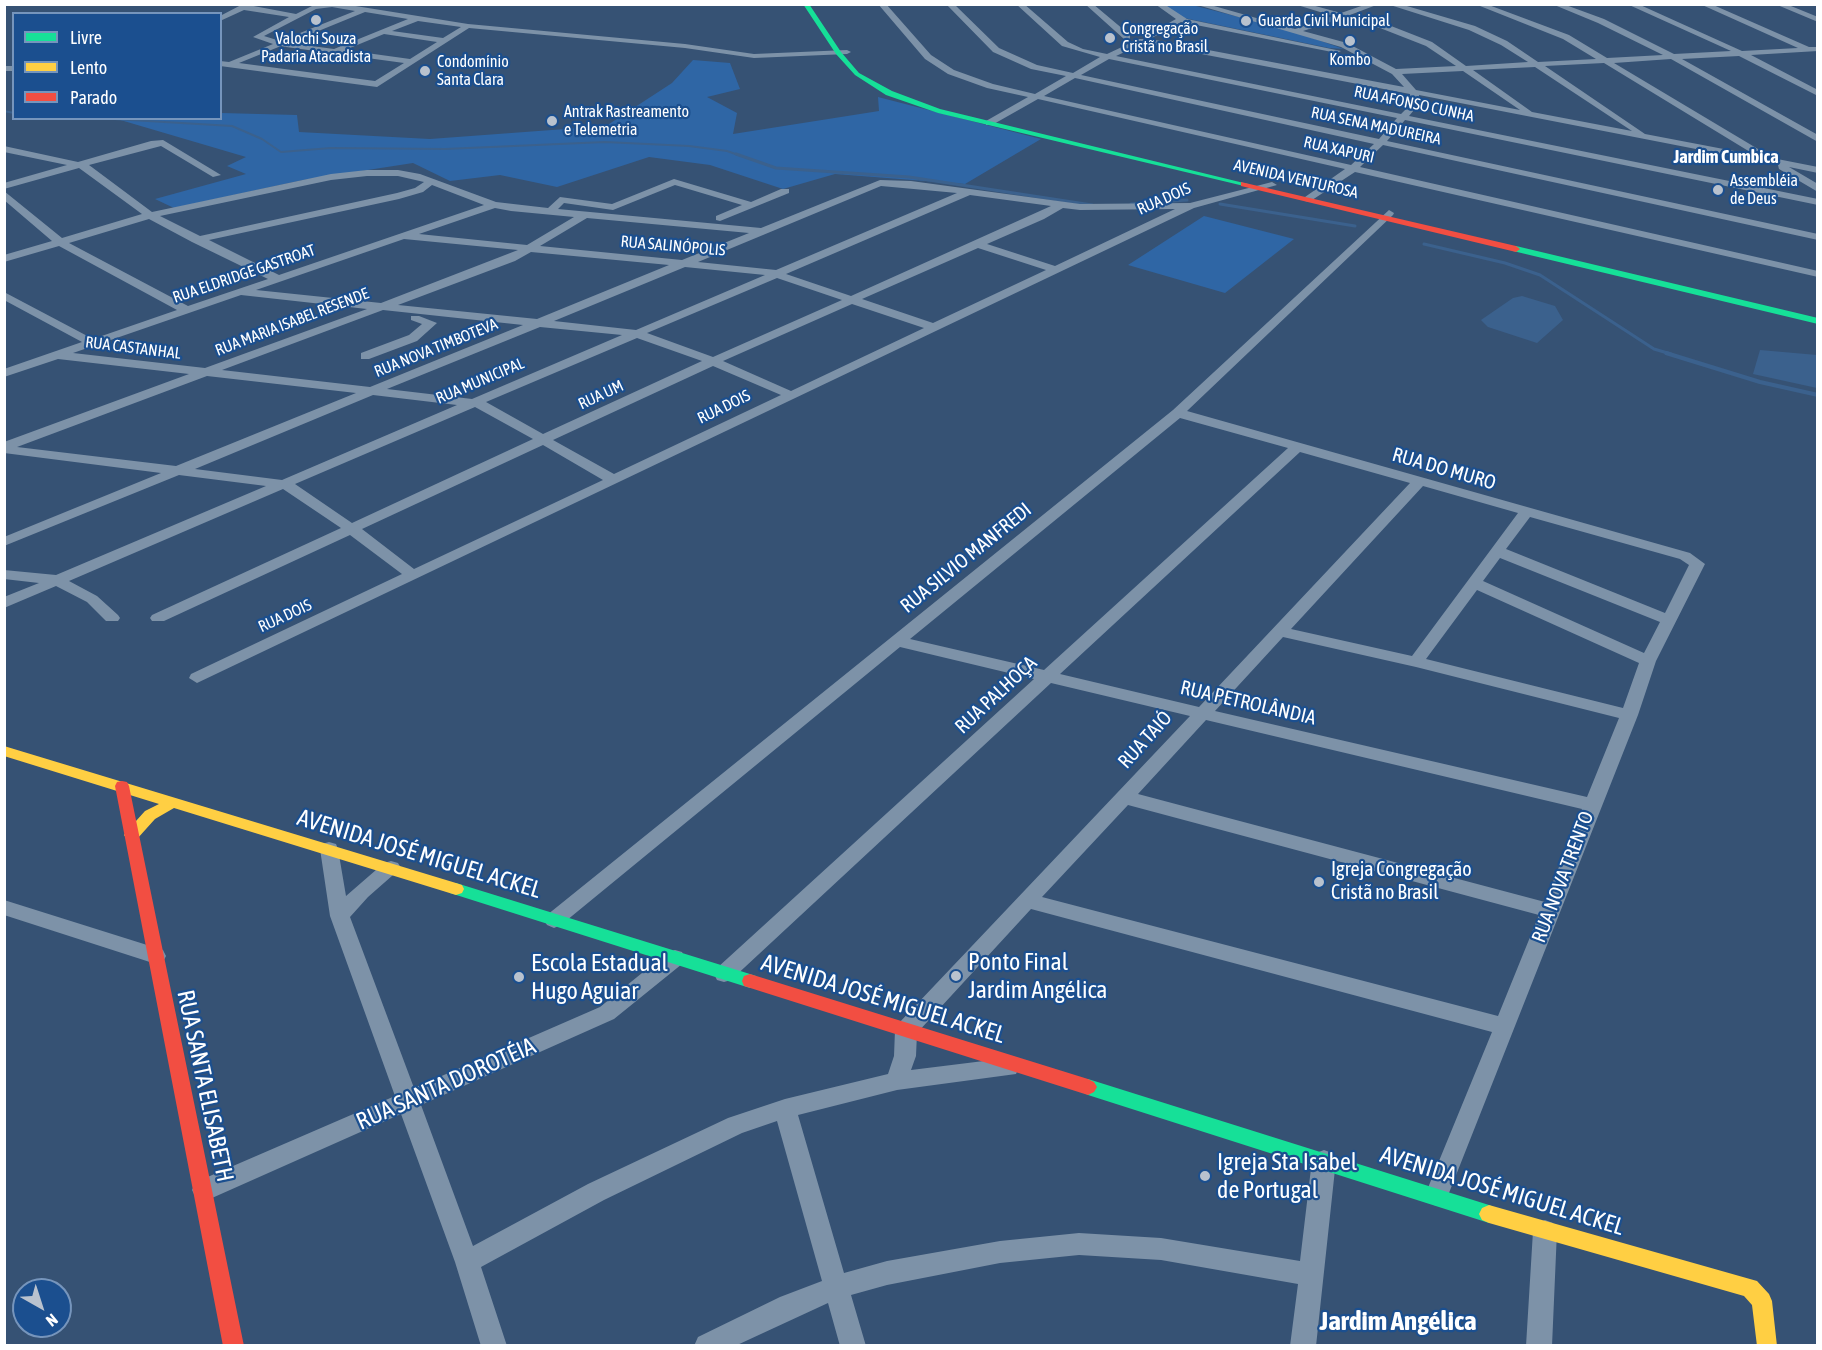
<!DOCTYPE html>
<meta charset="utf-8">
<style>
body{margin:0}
#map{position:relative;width:1822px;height:1350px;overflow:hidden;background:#365274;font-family:"Asap Condensed",sans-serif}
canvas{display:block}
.frame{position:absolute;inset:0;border:6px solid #fff;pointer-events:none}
.legend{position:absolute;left:12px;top:12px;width:210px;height:108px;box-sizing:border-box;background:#1b4f8f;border:2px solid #7695bc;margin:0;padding:8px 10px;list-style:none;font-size:18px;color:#fff}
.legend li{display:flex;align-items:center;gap:12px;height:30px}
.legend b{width:30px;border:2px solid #7695bc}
.north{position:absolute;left:12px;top:1278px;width:60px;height:60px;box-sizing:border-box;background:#1b4f8f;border:2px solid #7695bc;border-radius:50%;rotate:141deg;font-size:16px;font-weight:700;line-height:24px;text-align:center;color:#fff}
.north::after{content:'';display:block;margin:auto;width:21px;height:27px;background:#b9c2ce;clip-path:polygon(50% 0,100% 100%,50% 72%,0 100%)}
</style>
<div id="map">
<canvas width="1822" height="1350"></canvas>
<div class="frame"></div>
<ul class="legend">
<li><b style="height:8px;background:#16e098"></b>Livre</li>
<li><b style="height:8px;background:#ffcf43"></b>Lento</li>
<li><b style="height:8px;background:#f24e42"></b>Parado</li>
</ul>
<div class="north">N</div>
</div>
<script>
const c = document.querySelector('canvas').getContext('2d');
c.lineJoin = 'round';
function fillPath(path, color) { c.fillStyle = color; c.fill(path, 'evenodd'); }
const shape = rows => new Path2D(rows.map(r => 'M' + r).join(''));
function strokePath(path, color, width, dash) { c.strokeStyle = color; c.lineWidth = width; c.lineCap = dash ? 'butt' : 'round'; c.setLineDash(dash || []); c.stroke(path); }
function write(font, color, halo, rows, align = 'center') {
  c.font = font + ' "Asap Condensed",sans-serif'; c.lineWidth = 4.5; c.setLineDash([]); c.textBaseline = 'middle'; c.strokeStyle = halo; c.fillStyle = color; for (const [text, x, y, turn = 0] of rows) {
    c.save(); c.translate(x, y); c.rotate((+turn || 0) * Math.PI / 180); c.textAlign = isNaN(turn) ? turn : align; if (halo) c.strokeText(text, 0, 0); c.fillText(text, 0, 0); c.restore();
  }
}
const green = shape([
 [1161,5,1192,5,1286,29,1344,49,1329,48,1184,18],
 [693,60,730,63,740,89,707,97,737,113,733,134,879,111,878,97,1041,139,965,184,835,174,783,189,710,165,649,157,557,187,500,175,450,181,413,163,303,180,174,208,155,199,246,174,227,166,246,157,117,119,220,118,221,113,297,115,299,132,430,139,606,126,672,83],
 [1204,216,1294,239,1225,293,1128,265]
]);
const water = shape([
 [1522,296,1555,306,1563,320,1537,343,1488,327,1481,320,1513,298],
 [1760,350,1817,355,1817,388,1753,374]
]);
const streamFar2 = shape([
 [4,111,14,113],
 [97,118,232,126,262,139,281,152,331,148,445,149,605,142,689,146,727,151,741,156]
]);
const streamFar1 = shape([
 [736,154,776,168,909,177,1092,205],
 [1131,204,1187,200],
 [1220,204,1355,226],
 [1424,244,1505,263,1540,275,1654,349,1671,354]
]);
const stream = shape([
 [1666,353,1760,382,1818,395]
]);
const street = shape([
 [243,4,296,14,314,5,343,4,468,24,685,44,754,54,847,50,851,52,847,54,754,58,685,48,469,28,377,87,220,66,220,61,229,62,273,44,253,37,289,17,244,10,220,21,220,16,243,4],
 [332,7,355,11,280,41,264,36,316,9,332,7],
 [365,12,408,19,334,49,289,43,365,12],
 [418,21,461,27,443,38,392,31,418,21],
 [384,34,437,42,410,59,345,50,384,34],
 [281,46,286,47,404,63,375,81,239,63,281,46],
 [878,4,886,4,931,55,954,70,993,84,1035,94,1066,76,1031,69,993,52,946,4,954,4,999,48,1037,65,1073,73,1100,57,1062,46,1016,4,1024,4,1068,42,1083,49,1107,54,1139,39,1150,39,1147,35,1176,19,1155,4,1164,4,1187,19,1341,51,1337,53,1181,22,1150,39,1404,87,1392,74,1341,47,1194,4,1207,4,1295,29,1333,16,1294,4,1308,4,1341,13,1367,4,1379,4,1350,15,1386,24,1432,42,1466,66,1528,62,1501,45,1469,30,1387,4,1400,4,1475,26,1507,41,1538,62,1596,59,1563,39,1475,4,1486,4,1569,35,1607,58,1663,55,1598,23,1552,4,1563,4,1604,19,1674,54,1731,51,1627,4,1638,4,1742,51,1798,48,1700,4,1711,4,1809,47,1818,47,1818,51,1751,55,1818,90,1818,96,1739,56,1682,59,1818,135,1818,142,1671,59,1614,63,1763,152,1762,156,1818,167,1818,173,1789,167,1818,184,1818,192,1779,169,1778,165,1419,95,1419,104,1409,116,1818,199,1818,205,1405,120,1387,141,1818,234,1818,240,1383,145,1360,167,1818,271,1818,277,1355,172,1309,202,1305,201,1305,197,1345,169,1038,99,992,125,986,125,986,121,1028,97,987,88,948,74,925,59,878,4],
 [1342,18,1380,28,1426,46,1456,66,1396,69,1347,43,1303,31,1342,18],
 [1144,43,1410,94,1411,104,1401,114,1116,56,1144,43],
 [1109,59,1397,118,1379,139,1081,75,1109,59],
 [1604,63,1755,155,1645,134,1545,66,1604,63],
 [1535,67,1632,131,1532,112,1473,70,1535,67],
 [1463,71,1520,110,1416,90,1402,74,1463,71],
 [1075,78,1374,144,1351,165,1044,96,1075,78],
 [1085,4,1093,4,1130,35,1130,39,1124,39,1085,4],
 [1775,4,1786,4,1818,17,1818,22,1775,4],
 [4,66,14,66,14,71,4,71,4,66],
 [163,140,221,175,213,177,161,146,89,165,152,212,331,174,367,170,398,170,420,174,496,202,548,208,560,197,612,204,674,179,751,202,781,189,789,189,789,193,720,221,716,220,716,216,742,205,675,185,613,210,564,203,558,209,761,228,880,180,911,181,1080,204,1190,203,1272,182,1277,185,1194,208,197,683,189,678,191,674,402,574,350,535,164,621,152,621,150,618,152,615,341,528,283,489,69,581,97,596,118,615,120,618,118,621,106,621,87,602,56,586,4,608,4,597,39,583,4,579,4,570,56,575,266,486,179,475,4,546,4,537,161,473,4,453,4,442,189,374,58,359,4,377,4,369,82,342,4,300,4,292,93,339,177,310,59,246,4,262,4,255,52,241,4,200,4,191,62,238,142,214,79,168,4,189,4,183,67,165,4,152,4,146,78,162,151,141,163,140],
 [367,176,398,176,424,182,415,188,397,193,200,236,160,216,331,180,367,176],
 [432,185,484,205,279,275,209,240,399,199,423,192,432,185],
 [881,186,957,193,776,270,698,262,881,186],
 [970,195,1051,206,851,296,786,274,970,195],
 [495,208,511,211,574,217,527,245,419,234,495,208],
 [1063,208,1080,210,1175,209,1055,266,987,244,1044,219,1063,208],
 [587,218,749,233,682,260,540,246,587,218],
 [149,219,192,242,268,279,188,306,69,243,149,219],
 [404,239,518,250,381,303,256,290,404,239],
 [978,248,1046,270,933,323,862,299,978,248],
 [531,252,669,265,537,319,398,305,515,261,531,252],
 [685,267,765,275,636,330,554,321,685,267],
 [777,278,842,300,713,357,647,333,777,278],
 [241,295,367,309,205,368,73,353,241,295],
 [852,304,924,328,791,391,723,361,852,304],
 [383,310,523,325,370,387,222,370,383,310],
 [540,327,622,335,472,399,387,389,540,327],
 [637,338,702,361,543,434,486,402,637,338],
 [713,366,781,395,614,474,553,440,713,366],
 [207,376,356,393,176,466,17,447,207,376],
 [373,395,457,405,282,480,195,469,373,395],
 [475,407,533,439,352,523,295,484,475,407],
 [543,445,603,480,414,569,362,529,543,445],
 [1389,210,1394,213,1393,215,1187,411,1690,553,1705,564,1656,661,1638,715,1445,1203,1437,1206,1429,1203,1425,1195,1492,1032,1031,909,917,1033,916,1056,911,1070,1008,1058,1016,1060,1019,1067,1016,1074,897,1090,798,1115,844,1273,887,1261,1000,1241,1079,1233,1161,1238,1300,1261,1312,1160,1316,1153,1324,1150,1332,1153,1336,1160,1316,1346,1290,1346,1298,1284,1161,1260,1079,1255,1000,1263,887,1285,851,1295,866,1346,840,1346,828,1303,735,1346,694,1346,698,1337,780,1297,822,1281,777,1121,742,1133,604,1200,481,1267,507,1346,481,1346,455,1262,401,1114,212,1198,204,1201,196,1198,192,1190,196,1182,395,1096,330,916,320,849,322,844,329,842,336,844,338,849,346,896,384,863,391,861,398,863,401,868,368,897,350,917,414,1088,600,1007,668,952,675,950,682,952,685,958,682,964,614,1019,421,1105,473,1246,588,1184,728,1118,785,1099,888,1074,894,1056,895,1030,898,1024,1190,716,1051,683,731,980,724,982,717,980,714,974,717,968,1034,679,900,647,561,925,554,928,547,925,544,920,547,915,1173,410,1389,210],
 [1180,418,1288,448,1044,670,910,639,1180,418],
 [1300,452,1410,483,1199,707,1060,674,1300,452],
 [1423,486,1518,513,1412,656,1291,629,1423,486],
 [1530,517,1680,559,1689,565,1665,613,1506,549,1530,517],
 [1500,558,1660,622,1644,653,1483,581,1500,558],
 [1477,590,1639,663,1623,708,1426,659,1477,590],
 [1283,637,1416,667,1619,718,1587,797,1215,711,1283,637],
 [1206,720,1582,809,1545,902,1138,794,1206,720],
 [1128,805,1539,915,1498,1016,1042,897,1128,805],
 [411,316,419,316,437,323,417,341,369,359,361,359,361,353,409,335,422,324,411,320,411,316],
 [4,900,163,950,166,956,163,962,156,964,4,915,4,900],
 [1545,1220,1553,1223,1557,1231,1552,1346,1526,1346,1533,1231,1537,1223,1545,1220]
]);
const fast = shape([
 [803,4,809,4,841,52,859,73,892,91,940,109,1248,184,1244,186,938,113,886,95,855,75,836,54,803,4],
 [1516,246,1818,318,1818,324,1513,251,1513,247,1516,246],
 [456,883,750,974,756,976,758,981,756,986,750,988,450,893,448,889,450,885,456,883],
 [1088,1079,1489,1205,1496,1208,1499,1214,1496,1220,1489,1223,1088,1095,1082,1092,1079,1087,1082,1082,1088,1079]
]);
const slow = shape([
 [4,746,456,883,462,885,464,889,462,893,456,895,174,808,155,819,137,839,127,839,124,835,127,831,145,811,159,804,4,756,4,746],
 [1489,1205,1757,1281,1769,1294,1772,1301,1777,1346,1757,1346,1752,1305,1744,1296,1489,1223,1482,1220,1479,1214,1482,1208,1489,1205]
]);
const jam = shape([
 [1241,182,1516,246,1520,249,1516,252,1241,186,1241,182],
 [122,781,127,782,129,786,244,1346,223,1346,115,786,117,782,122,781],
 [750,974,1088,1079,1094,1082,1097,1087,1094,1092,1088,1095,744,986,742,981,744,976,750,974]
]);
const markers = [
 [316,20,6,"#b9c2ce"],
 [1246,21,6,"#b9c2ce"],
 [1110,38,6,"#b9c2ce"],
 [1350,41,6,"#b9c2ce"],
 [425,71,6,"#b9c2ce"],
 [552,121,6,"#b9c2ce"],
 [1718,190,6,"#b9c2ce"],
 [1319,882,6,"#b9c2ce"],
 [956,976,6,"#b9c2ce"],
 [519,977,6,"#b9c2ce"],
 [1205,1176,6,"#b9c2ce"]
];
const farPoinames = [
 ["Guarda Civil Municipal",1258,21],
 ["Congregação",1122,29],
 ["Cristã no Brasil",1122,47],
 ["Valochi Souza",316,39,"center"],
 ["Padaria Atacadista",316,57,"center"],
 ["Kombo",1350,60,"center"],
 ["Condomínio",437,62],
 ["Santa Clara",437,80],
 ["Antrak Rastreamento",564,112],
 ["e Telemetria",564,130],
 ["Assembléia",1730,181],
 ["de Deus",1730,199]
];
const farStreetnames = [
 ["RUA AFONSO CUNHA",1414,104,12],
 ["RUA SENA MADUREIRA",1376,126,12],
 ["RUA XAPURI",1339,150,13],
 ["AVENIDA VENTUROSA",1296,179,13],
 ["RUA DOIS",1164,199,-24],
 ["RUA SALINÓPOLIS",673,246,5],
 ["RUA ELDRIDGE GASTROAT",244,274,-19],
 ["RUA MARIA ISABEL RESENDE",292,322,-21],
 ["RUA CASTANHAL",133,348,7],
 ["RUA NOVA TIMBOTEVA",436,348,-22],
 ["RUA MUNICIPAL",480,381,-23],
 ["RUA UM",601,395,-25],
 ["RUA DOIS",724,407,-26],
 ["RUA DOIS",285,616,-25]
];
const farQuarternames = [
 ["Jardim Cumbica",1726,157]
];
const streetNames = [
 ["RUA DO MURO",1444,469,16],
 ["RUA SILVIO MANFREDI",966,558,-39],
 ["RUA PALHOÇA",996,695,-43],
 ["RUA PETROLÂNDIA",1248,703,13],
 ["RUA TAIÓ",1145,740,-48],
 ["RUA NOVA TRENTO",1563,877,-69]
];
const poiNames = [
 ["Igreja Congregação",1331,870],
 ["Cristã no Brasil",1331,893]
];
const nearStreetnames = [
 ["AVENIDA JOSÉ MIGUEL ACKEL",419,854,17],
 ["AVENIDA JOSÉ MIGUEL ACKEL",883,999,17],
 ["RUA SANTA DOROTÉIA",446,1084,-24],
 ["RUA SANTA ELISABETH",205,1086,78],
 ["AVENIDA JOSÉ MIGUEL ACKEL",1502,1191,17]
];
const nearPoinames = [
 ["Ponto Final",968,962],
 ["Jardim Angélica",968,990],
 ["Escola Estadual",531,963],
 ["Hugo Aguiar",531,991],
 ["Igreja Sta Isabel",1217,1162],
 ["de Portugal",1217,1190]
];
const nearQuarternames = [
 ["Jardim Angélica",1398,1321]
];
fillPath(green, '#2f66a5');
fillPath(water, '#3b618d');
strokePath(streamFar2, '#3b618d', 2);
strokePath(streamFar1, '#3b618d', 3);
strokePath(stream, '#3b618d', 4);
fillPath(street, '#7d92a8');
fillPath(fast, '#16e098');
fillPath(slow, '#ffcf43');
fillPath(jam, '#f24e42');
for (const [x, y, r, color] of markers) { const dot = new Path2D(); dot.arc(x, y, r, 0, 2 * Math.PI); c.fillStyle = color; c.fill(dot); strokePath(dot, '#1b4f8f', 2); }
write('16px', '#fff', '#1b4f8f', farPoinames, 'left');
write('16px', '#fff', '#1b4f8f', farStreetnames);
write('bold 18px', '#fff', '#1b4f8f', farQuarternames);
write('20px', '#fff', '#1b4f8f', streetNames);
write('20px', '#fff', '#1b4f8f', poiNames, 'left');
write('24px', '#fff', '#1b4f8f', nearStreetnames);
write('24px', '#fff', '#1b4f8f', nearPoinames, 'left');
write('bold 27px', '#fff', '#1b4f8f', nearQuarternames);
</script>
